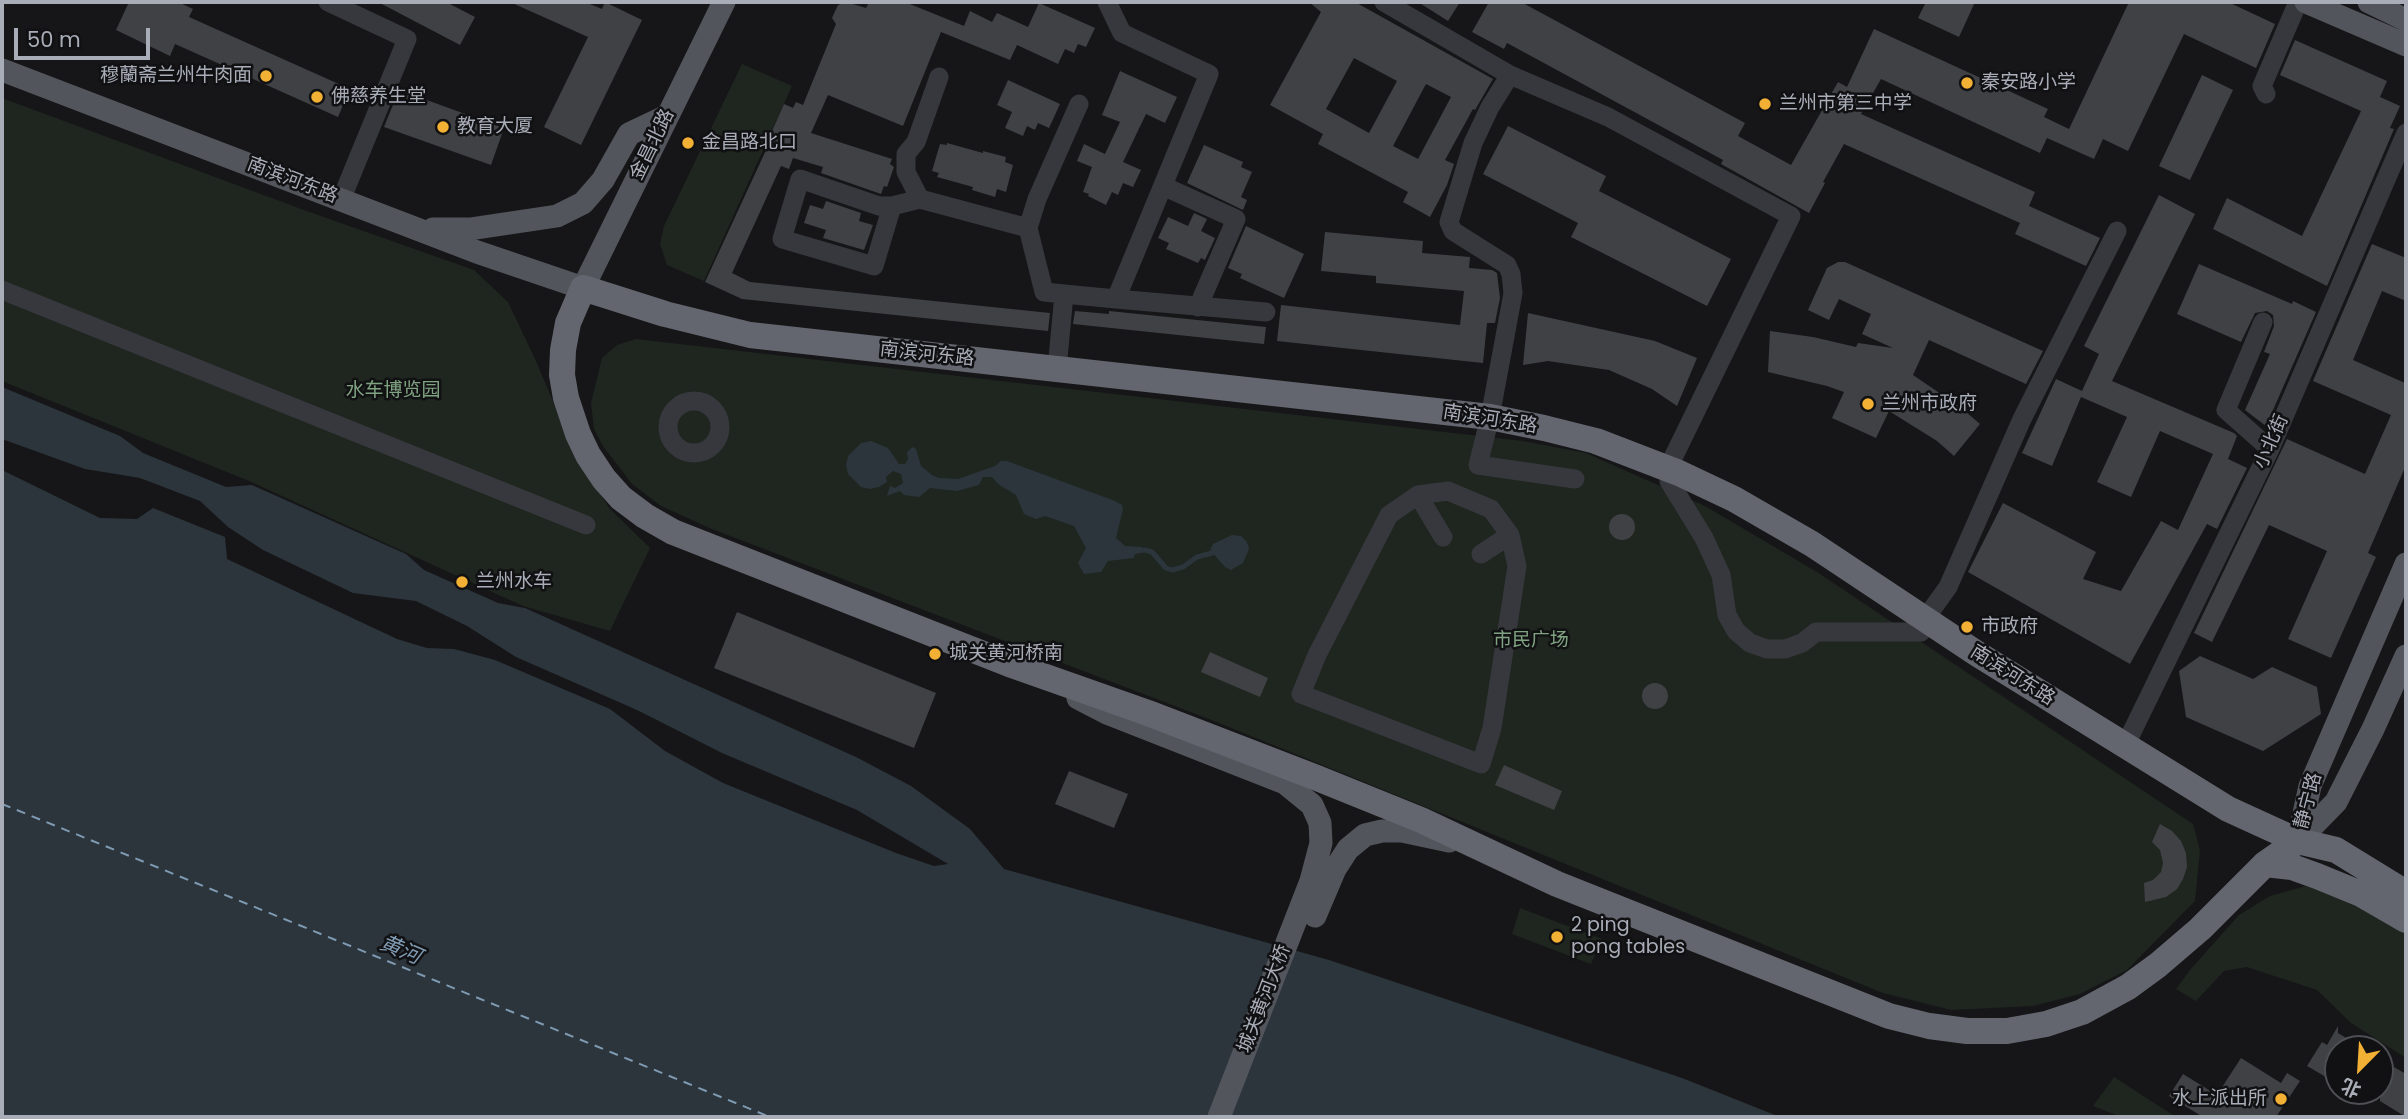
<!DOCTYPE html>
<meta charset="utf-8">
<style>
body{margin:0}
#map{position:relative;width:2408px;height:1119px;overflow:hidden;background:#161618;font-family:Poppins,"Noto Sans SC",sans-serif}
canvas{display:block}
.frame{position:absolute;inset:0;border:4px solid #a8adb8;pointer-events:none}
.north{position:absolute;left:2324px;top:1035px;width:70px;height:70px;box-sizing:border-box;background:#111113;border:2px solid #4d4f55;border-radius:50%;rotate:204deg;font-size:19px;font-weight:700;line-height:28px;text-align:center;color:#a8adb8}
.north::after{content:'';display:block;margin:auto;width:24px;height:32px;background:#f2b134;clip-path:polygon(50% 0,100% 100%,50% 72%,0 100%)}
.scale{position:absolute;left:14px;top:28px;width:136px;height:32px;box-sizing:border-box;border:4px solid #a8adb8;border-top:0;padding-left:9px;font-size:21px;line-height:24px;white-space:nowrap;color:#a8adb8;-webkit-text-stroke:5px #111113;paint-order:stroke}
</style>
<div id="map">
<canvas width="2408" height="1119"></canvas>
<div class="frame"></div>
<div class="north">北</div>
<div class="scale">50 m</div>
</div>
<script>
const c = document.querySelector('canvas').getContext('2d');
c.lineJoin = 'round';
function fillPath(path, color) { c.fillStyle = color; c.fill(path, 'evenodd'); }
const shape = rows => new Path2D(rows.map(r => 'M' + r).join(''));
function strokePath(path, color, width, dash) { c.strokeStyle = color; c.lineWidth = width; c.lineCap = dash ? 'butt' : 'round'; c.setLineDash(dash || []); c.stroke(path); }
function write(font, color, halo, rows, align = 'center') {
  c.font = font + ' Poppins,"Noto Sans SC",sans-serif'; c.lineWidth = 5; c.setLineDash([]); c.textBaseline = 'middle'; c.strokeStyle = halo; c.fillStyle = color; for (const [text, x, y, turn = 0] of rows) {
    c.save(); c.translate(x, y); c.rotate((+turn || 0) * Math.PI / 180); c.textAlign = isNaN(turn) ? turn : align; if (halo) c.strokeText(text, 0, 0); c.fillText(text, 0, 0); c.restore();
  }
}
const green = shape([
 [742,64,792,86,704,281,667,265,660,244,664,226],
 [2,98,304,210,474,270,508,302,536,361,578,461,610,509,650,548,610,631,523,606,249,481,2,381],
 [636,339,1523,441,1586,453,1705,506,1817,572,2193,824,2200,850,2195,901,2127,970,2080,994,2033,1006,1951,1010,1883,993,1214,721,712,529,661,506,632,484,603,446,594,429,591,403,602,358,617,345],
 [2306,886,2355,900,2406,932,2406,1058,2351,1023,2317,990,2247,967,2224,971,2196,1001,2176,989,2190,970,2239,915,2270,896],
 [1520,908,1602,939,1591,964,1512,934],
 [2114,1077,2176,1117,2121,1117,2093,1106]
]);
const water = shape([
 [2,387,120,436,143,453,226,487,252,485,406,554,424,570,498,603,525,608,856,757,911,786,970,829,1004,869,1329,960,1682,1078,1780,1117,2,1117,2,470,100,518,137,519,153,508,225,537,227,559,397,639,427,648,454,649,495,660,610,709,665,751,723,783,896,853,934,866,948,864,857,810,722,753,637,710,516,657,467,626,416,601,353,593,263,550,228,527,200,501,140,478,85,469,2,439],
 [871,441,888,448,899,464,905,464,908,459,907,452,913,447,916,449,921,466,932,475,939,478,958,479,995,466,1001,461,1007,461,1115,501,1122,505,1123,509,1116,538,1125,546,1142,547,1146,552,1135,554,1134,558,1108,561,1101,572,1084,574,1078,563,1086,548,1074,526,1045,516,1036,519,1024,514,1016,495,998,484,992,477,983,477,979,485,957,491,930,488,919,497,904,495,900,491,887,496,890,486,895,488,903,483,901,474,893,471,886,477,887,482,879,487,870,489,861,487,848,474,846,465,848,456,861,443],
 [1232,535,1241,536,1247,542,1249,549,1243,563,1231,570,1225,567,1210,550,1213,544]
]);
const stream = shape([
 [1145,550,1152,552,1166,568,1172,570,1183,567,1197,557,1212,553]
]);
const ferry = shape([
 [2,804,770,1117]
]);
const building = shape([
 [129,2,178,2,193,9,189,17,350,89,338,117,175,44,170,56,116,30],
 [378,2,446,2,475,17,460,45],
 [510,2,585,2,602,9,605,2,642,20,581,145,544,127,588,37],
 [846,2,866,8,869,2,905,2,964,26,970,11,992,22,997,13,1028,27,1039,3,1095,28,1086,47,1078,44,1074,53,1065,49,1058,64,1017,45,1010,60,941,32,903,126,828,95,811,133,892,159,890,164,894,167,887,187,884,186,881,194,821,173,823,167,793,158,789,169,781,166,732,273,750,282,1050,313,1048,331,742,299,705,282,767,148,765,147,784,104,793,108,796,102,803,105,836,24,832,18,838,5],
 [1309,2,1355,2,1493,79,1475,110,1473,109,1445,160,1454,164,1447,185,1430,217,1403,202,1408,192,1318,144,1323,134,1270,105,1321,12],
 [1354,58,1397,81,1369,133,1326,109],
 [1426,84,1451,97,1418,159,1393,146],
 [1418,2,1460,2,1448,21],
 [1489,2,1521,2,1745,123,1738,136,1791,165,1838,82,1847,87,1874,29,2048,109,2044,117,2069,129,2129,2,2228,2,2275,24,2256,68,2184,34,2128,151,2103,139,2094,159,2047,138,2040,153,1881,79,1861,114,2035,192,2029,206,2100,238,2086,266,2015,234,2020,223,1844,144,1823,182,1825,183,1809,213,1721,164,1723,160,1507,43,1504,49,1472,32],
 [1926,2,1975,2,1959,37,1918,18],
 [2295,40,2387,81,2380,97,2400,106,2390,128,2394,129,2327,286,2213,229,2227,198,2302,236,2361,111,2280,75],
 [1120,71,1177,97,1165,123,1146,114,1123,162,1141,170,1133,187,1123,183,1118,195,1112,192,1106,205,1088,196,1089,194,1083,192,1092,167,1077,161,1084,144,1105,154,1120,122,1102,115],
 [2202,75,2233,90,2190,180,2159,166],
 [1008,80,1060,104,1049,128,1038,123,1035,130,1027,126,1023,136,1005,128,1012,112,997,105],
 [399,90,504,128,491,165,384,127],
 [1508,126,1606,176,1599,191,1731,259,1707,306,1571,237,1578,223,1483,174],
 [947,143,983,153,983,151,1006,157,1005,162,1013,165,1006,192,997,189,995,197,972,190,973,187,937,177,939,173,932,171,940,144,947,145],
 [1204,145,1243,162,1241,167,1252,172,1241,197,1247,200,1243,210,1187,183],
 [2159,195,2195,214,2112,381,2234,433,2237,436,2228,459,2247,468,2217,529,2207,524,2130,664,1968,572,2003,503,2096,552,2083,579,2121,591,2161,521,2178,530,2213,454,2160,431,2131,497,2097,482,2127,417,2081,397,2052,466,2022,453,2056,379,2082,391,2099,354,2084,346],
 [826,201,861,213,859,221,873,225,864,250,823,238,826,230,804,223,810,205,823,209],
 [1194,213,1207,219,1201,231,1215,238,1205,260,1201,258,1198,263,1166,249,1169,243,1158,238,1168,217,1188,226],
 [1246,226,1304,254,1284,298,1240,278,1242,274,1228,268],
 [1325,232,1423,241,1422,253,1470,257,1469,268,1492,270,1497,273,1500,298,1495,323,1487,323,1483,363,1277,341,1281,305,1460,325,1464,291,1376,283,1376,276,1321,271],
 [2372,244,2406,258,2406,301,2382,291,2353,360,2405,383,2406,380,2406,465,2368,553,2376,557,2331,658,2288,639,2327,551,2269,525,2212,642,2194,633,2287,439,2365,474,2391,415,2313,381],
 [1838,262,1845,262,2043,351,2026,384,1929,340,1913,375,1960,407,1980,424,1954,456,1937,441,1889,411,1876,438,1832,418,1844,392,1827,386,1768,372,1770,331,1813,337,1856,347,1858,343,1893,348,1862,334,1871,314,1839,299,1829,320,1808,310,1827,268],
 [2199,264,2292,304,2293,301,2316,312,2266,426,2245,410,2270,354,2264,352,2274,326,2273,315,2267,311,2255,313,2241,342,2177,314],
 [1075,311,1109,314,1109,311,1266,327,1264,344,1073,324],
 [1528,313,1655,341,1697,358,1677,406,1652,389,1609,370,1548,361,1523,365],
 '1609 527a13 13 0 1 1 26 0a13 13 0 1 1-26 0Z',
 [737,612,936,693,914,748,714,668],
 [1210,652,1268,678,1260,697,1201,672],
 [2200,656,2253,679,2272,667,2317,687,2321,714,2263,751,2186,717,2179,671],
 '1642 696a13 13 0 1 1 26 0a13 13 0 1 1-26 0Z',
 [1504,765,1562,791,1554,810,1495,785],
 [1069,771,1128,794,1114,828,1055,804],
 [2160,824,2172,831,2181,841,2186,853,2187,867,2183,879,2177,889,2166,897,2145,902,2144,883,2153,880,2161,872,2163,863,2160,850,2152,842],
 [2338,1026,2338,1033,2364,1049,2338,1049,2338,1084,2307,1066,2322,1042,2327,1045],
 [2241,1058,2281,1083,2287,1073,2300,1081,2276,1117,2203,1117,2169,1096,2183,1074,2217,1095],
 [2380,1059,2406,1074,2406,1117,2380,1101]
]);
const minor = shape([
 [328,2,407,39,341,200],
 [1384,2,1510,75,1608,117,1791,216,1668,468],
 [1510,75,1490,107,1473,143,1449,222,1453,231,1507,265,1511,274,1513,293,1490,417,1478,465,1575,479],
 [939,77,916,142,906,154,906,172,920,199,1028,228,1044,292,1064,294],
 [2266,94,2262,86,2298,2],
 [1163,186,1236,219,1198,307],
 [892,206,874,266,782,239,800,179,879,206,892,206,920,199],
 [1028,228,1037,199,1079,104],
 [2,290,586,525],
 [1116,299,1266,312],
 [2263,322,2226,410,2270,449],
 [1057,369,1064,294,1116,299,1209,74,1122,33,1107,2],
 '668 427a26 26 0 1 1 52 0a26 26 0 1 1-52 0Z',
 [1669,481,1704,538,1721,575,1727,615,1736,631,1750,643,1767,649,1785,649,1802,643,1816,632,1921,632],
 [1448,491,1491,509,1510,535,1517,566,1492,728,1481,764,1301,694,1317,655,1389,515,1418,495,1448,491],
 [1418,495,1443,537],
 [1481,554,1510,535],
 [1925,619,1948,587,2022,419,2117,231],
 [2125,746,2270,449,2406,133]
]);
const major = shape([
 [2306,2,2406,45],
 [2369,2,2406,20],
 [2,70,477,252,583,288,724,2],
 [433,229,470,229,557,216,583,203,603,180,629,134,667,116],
 [1078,698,1107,713,1285,783,1312,805,1320,823,1321,843,1311,881,1219,1117],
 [2298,841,2310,786,2406,564],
 [2298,841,2336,802,2373,729,2406,656],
 [1315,916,1335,869,1348,849,1365,835,1382,831,1402,831,1449,841]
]);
const highway = shape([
 [2298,841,2265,864,2200,929,2158,965,2128,987,2082,1012,2046,1024,2007,1031,1967,1031,1929,1026,1889,1016,1557,884,1421,820,1317,778,1148,713,1009,664,673,532,645,516,621,498,604,479,588,455,578,434,566,398,562,375,563,350,568,323,583,288,665,314,750,335,1490,417,1544,428,1596,441,1679,473,1734,499,1812,544,1976,653,2228,809,2298,841,2336,850,2406,893],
 [2265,864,2292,867,2317,876,2361,894,2406,920]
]);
const markers = [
 [266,76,7,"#f2b134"],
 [1967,83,7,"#f2b134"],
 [317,97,7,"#f2b134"],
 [1765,104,7,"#f2b134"],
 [443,127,7,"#f2b134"],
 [688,143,7,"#f2b134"],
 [1868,404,7,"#f2b134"],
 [462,582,7,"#f2b134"],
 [1967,627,7,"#f2b134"],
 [935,654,7,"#f2b134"],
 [1557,937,7,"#f2b134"],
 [2281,1099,7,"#f2b134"]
];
const poiNames = [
 ["穆蘭斋兰州牛肉面",252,76,"right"],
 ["秦安路小学",1981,83],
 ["佛慈养生堂",331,97],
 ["兰州市第三中学",1779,104],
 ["教育大厦",457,127],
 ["金昌路北口",702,143],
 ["兰州市政府",1882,404],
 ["兰州水车",476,582],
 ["市政府",1981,627],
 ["城关黄河桥南",949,654],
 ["2 ping",1571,926],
 ["pong tables",1571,948],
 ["水上派出所",2267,1099,"right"]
];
const streetNames = [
 ["金昌北路",653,145,-64],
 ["南滨河东路",292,181,21],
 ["南滨河东路",927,355,6],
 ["南滨河东路",1490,420,9],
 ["小北街",2272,442,-66],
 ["南滨河东路",2012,676,32],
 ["静宁路",2309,801,-75],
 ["城关黄河大桥",1265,999,-69]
];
const parkNames = [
 ["水车博览园",393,391],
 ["市民广场",1531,641]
];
const waterNames = [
 ["黄河",400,951,23]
];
fillPath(green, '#1e261f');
fillPath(water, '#2c353c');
strokePath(stream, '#2c353c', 5);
strokePath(ferry, '#7f9bb3', 2, [9, 7]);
fillPath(building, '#404145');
strokePath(minor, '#37383d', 19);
strokePath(major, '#53555c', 23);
strokePath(highway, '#63666e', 26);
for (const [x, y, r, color] of markers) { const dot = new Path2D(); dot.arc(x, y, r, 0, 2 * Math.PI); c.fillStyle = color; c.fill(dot); strokePath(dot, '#111113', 2.5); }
write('19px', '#a8adb8', '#111113', poiNames, 'left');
write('19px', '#a8adb8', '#111113', streetNames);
write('19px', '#7fa381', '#111113', parkNames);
write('italic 21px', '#7f9bb3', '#111113', waterNames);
</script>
